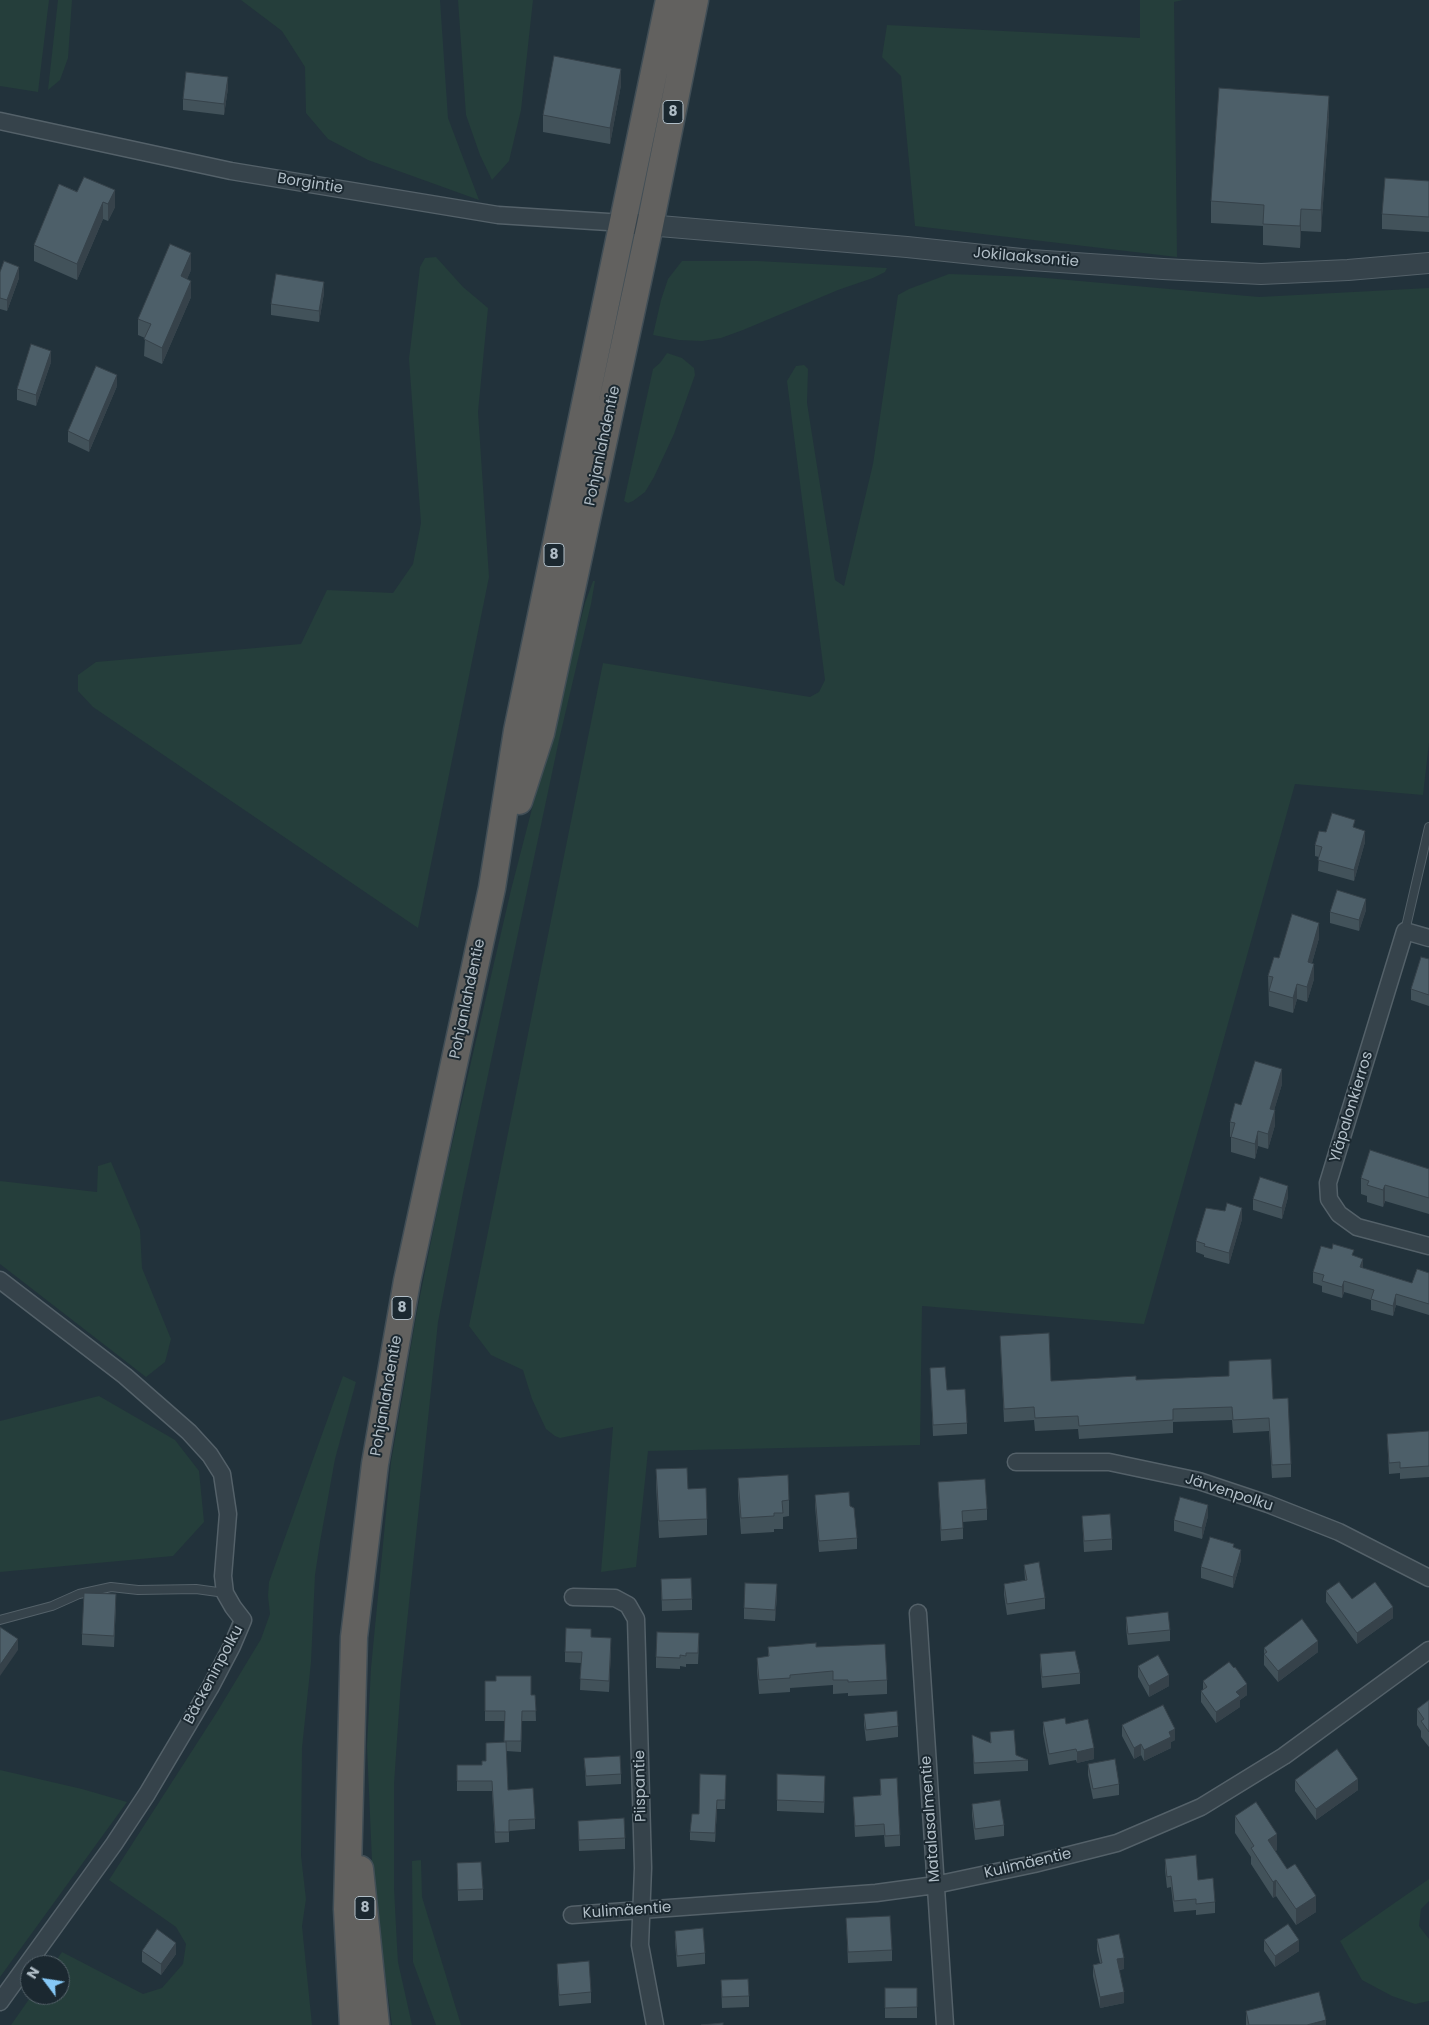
<!DOCTYPE html>
<meta charset="utf-8">
<style>
body{margin:0}
#map{position:relative;width:1429px;height:2025px;overflow:hidden;background:#22323b;font-family:Poppins,sans-serif}
canvas{display:block}
.north{position:absolute;left:20px;top:1955px;width:50px;height:50px;box-sizing:border-box;background:#1b2830;border:1px solid #57646c;border-radius:50%;rotate:301deg;font-size:14px;font-weight:700;line-height:20px;text-align:center;color:#b1bec7}
.north::after{content:'';display:block;margin:auto;width:18px;height:22px;background:#86c9f7;clip-path:polygon(50% 0,100% 100%,50% 72%,0 100%)}
</style>
<div id="map">
<canvas width="1429" height="2025"></canvas>
<div class="north">N</div>
</div>
<script>
const c = document.querySelector('canvas').getContext('2d');
c.lineJoin = 'round';
function fillPath(path, color) { c.fillStyle = color; c.fill(path, 'evenodd'); }
const shape = rows => new Path2D(rows.map(r => 'M' + r).join(''));
function strokePath(path, color, width, dash) { c.strokeStyle = color; c.lineWidth = width; c.lineCap = dash ? 'butt' : 'round'; c.setLineDash(dash || []); c.stroke(path); }
function write(font, color, halo, rows, align = 'center') {
  c.font = font + ' Poppins,sans-serif'; c.lineWidth = 4; c.setLineDash([]); c.textBaseline = 'middle'; c.strokeStyle = halo; c.fillStyle = color; for (const [text, x, y, turn = 0] of rows) {
    c.save(); c.translate(x, y); c.rotate((+turn || 0) * Math.PI / 180); c.textAlign = isNaN(turn) ? turn : align; if (halo) c.strokeText(text, 0, 0); c.fillText(text, 0, 0); c.restore();
  }
}
const green = shape([
 [0,0,49,0,38,92,0,86],
 [58,0,72,0,68,58,60,80,48,90],
 [241,0,440,0,448,118,479,200,368,160,328,139,306,113,305,67,282,31],
 [458,0,533,0,521,110,509,161,492,180,480,155,466,115],
 [1140,0,1183,0,1174,2,1177,257,915,226,901,76,882,57,887,25,1140,38],
 [436,257,463,287,488,308,478,412,489,577,418,928,93,707,78,691,78,675,96,662,301,644,327,590,393,593,413,564,421,523,409,359,420,267,425,258],
 [682,261,758,261,887,268,885,272,873,278,838,290,743,330,721,338,702,341,679,340,653,335,661,300,668,279],
 [949,274,1035,277,1259,297,1429,288,1429,743,1423,795,1295,784,1144,1324,922,1306,920,1445,648,1451,636,1567,601,1572,613,1427,560,1438,555,1436,546,1429,532,1399,523,1370,491,1355,469,1326,603,663,810,697,819,692,825,680,787,381,796,366,804,365,808,369,807,403,835,580,844,586,873,464,898,295,909,289],
 [667,353,682,358,694,368,695,375,674,434,654,477,645,492,633,501,628,503,624,501,653,369,660,363],
 [593,581,595,581,591,604,559,740,463,1193,438,1322,401,1681,394,1784,394,1888,397,1946,398,1962,412,2025,392,2025,373,1884,367,1746,371,1668,391,1462,417,1311,442,1187,511,890,585,603],
 [111,1162,140,1230,142,1268,171,1339,165,1362,146,1377,0,1264,0,1181,97,1192,98,1166],
 [343,1376,356,1382,335,1459,320,1542,315,1575,311,1662,302,1748,301,1856,306,1899,302,1926,312,2025,11,2025,32,1995,60,1995,60,1965,53,1965,62,1952,143,1994,162,1988,183,1964,186,1944,176,1927,109,1880,217,1712,261,1639,270,1614,268,1596,269,1582],
 [99,1396,175,1440,199,1471,204,1522,173,1556,0,1572,0,1421],
 [0,1770,82,1789,127,1802,0,1977],
 [421,1860,422,1897,461,2025,436,2025,413,1962,412,1861],
 [1429,1879,1429,1901,1421,1909,1419,1926,1429,1939,1429,2001,1415,2004,1392,1996,1362,1980,1340,1941]
]);
const service = shape([
 [1405,931,1429,827],
 [0,1620,52,1606,79,1594,111,1587,138,1590,196,1589,225,1593]
]);
const minor = shape([
 [0,121,231,171,498,215,624,223],
 [1429,938,1405,931,1328,1183,1329,1199,1339,1214,1357,1227,1429,1246],
 [0,1280,125,1376,189,1432,210,1455,222,1474,228,1514,223,1576,225,1593,233,1607,243,1620,232,1646,210,1688,147,1794,114,1844,0,2002],
 [1016,1462,1109,1462,1199,1481,1268,1504,1339,1532,1429,1578],
 [573,1597,615,1598,628,1605,636,1619,643,1868,640,1945,655,2025],
 [918,1613,945,2025],
 [572,1915,876,1893,935,1885,1034,1864,1117,1843,1201,1807,1284,1756,1429,1650]
]);
const tertiary = shape([
 [624,223,907,247,1031,260,1163,269,1261,274,1348,270,1429,263]
]);
const trunk = shape([
 [519,801,541,733,650,225,695,0],
 [360,1869,376,2025],
 [353,2025,347,1909,354,1637,375,1464,407,1281,492,888,517,731,669,0]
]);
const wall = shape([
 [621,85,610,144,543,132,543,115],
 [228,88,224,115,183,110,183,99],
 [1329,117,1321,232,1301,231,1300,248,1263,245,1263,226,1211,223,1211,201],
 [1429,181,1429,232,1382,229,1382,214],
 [59,184,115,207,108,221,103,219,77,280,34,261,34,245],
 [191,270,187,279,191,297,162,364,144,356,145,338,138,335,138,319],
 [0,272,19,278,7,311,0,309],
 [324,293,319,322,271,315,271,304],
 [51,362,36,406,17,400,17,389],
 [117,386,89,452,68,442,68,431],
 [1355,828,1365,842,1354,881,1318,871,1319,857,1315,856,1315,845,1326,832],
 [1366,910,1359,931,1330,923,1330,912],
 [1319,938,1312,963,1314,979,1307,1002,1297,999,1293,1013,1269,1006,1268,976,1279,958],
 [1429,959,1429,1006,1411,1000,1411,989],
 [1282,1084,1274,1110,1275,1125,1268,1149,1258,1146,1255,1159,1231,1152,1231,1137,1230,1137,1230,1122,1241,1105],
 [1429,1169,1429,1214,1385,1201,1383,1207,1367,1202,1367,1196,1361,1194,1361,1178],
 [1288,1197,1282,1219,1253,1210,1253,1199],
 [1242,1219,1229,1264,1204,1257,1204,1255,1196,1252,1196,1241],
 [1354,1256,1363,1268,1412,1283,1429,1273,1429,1315,1396,1305,1393,1316,1371,1310,1371,1300,1344,1292,1342,1298,1322,1292,1322,1286,1313,1283,1313,1272],
 [1000,1336,1051,1381,1136,1380,1229,1376,1229,1361,1273,1399,1291,1464,1291,1477,1272,1478,1269,1431,1233,1433,1232,1420,1173,1422,1173,1433,1079,1439,1078,1429,1035,1431,1034,1420,1004,1422],
 [930,1368,967,1423,967,1434,933,1436],
 [1429,1431,1429,1477,1400,1479,1400,1473,1389,1474,1387,1434],
 [656,1469,688,1489,707,1519,707,1535,659,1538,656,1486],
 [738,1478,789,1500,789,1516,783,1517,783,1529,774,1529,774,1532,741,1534,738,1494],
 [938,1482,987,1509,987,1520,963,1522,963,1539,941,1541],
 [815,1495,850,1506,857,1538,857,1549,819,1552,815,1506],
 [1082,1516,1112,1539,1112,1550,1084,1552],
 [1208,1516,1202,1539,1174,1531,1174,1520],
 [1234,1547,1241,1560,1233,1588,1201,1578,1201,1567],
 [1024,1565,1045,1598,1045,1609,1007,1615,1004,1595,1004,1584,1025,1580],
 [661,1579,692,1599,692,1610,662,1611],
 [1326,1591,1352,1599,1393,1618,1357,1644,1326,1602],
 [777,1595,775,1621,744,1619,744,1608],
 [116,1605,114,1647,82,1645,82,1634],
 [1126,1617,1170,1630,1170,1641,1128,1645,1126,1628],
 [699,1644,698,1664,686,1664,686,1667,680,1666,680,1669,656,1668,656,1657],
 [768,1647,816,1647,887,1680,887,1694,848,1696,848,1693,833,1694,833,1685,790,1688,790,1692,759,1694,757,1671,757,1658,768,1657],
 [611,1648,609,1692,580,1690,581,1663,565,1662,565,1652],
 [1264,1648,1318,1652,1278,1682,1264,1665],
 [1040,1654,1080,1673,1080,1684,1042,1688,1040,1665],
 [1138,1666,1169,1686,1149,1697,1138,1677],
 [485,1681,531,1695,535,1695,536,1721,522,1721,521,1752,506,1751,508,1790,535,1819,535,1829,509,1831,509,1842,495,1843,492,1791,457,1791,457,1765,482,1765,504,1742,505,1721,485,1721],
 [1203,1681,1247,1695,1240,1700,1240,1707,1216,1723,1201,1702,1201,1691,1203,1690],
 [1429,1700,1429,1747,1421,1737,1421,1731,1417,1725,1417,1709],
 [864,1714,898,1726,898,1737,866,1741,864,1725],
 [1043,1722,1066,1724,1094,1759,1077,1763,1076,1760,1049,1765,1043,1733],
 [1122,1725,1175,1740,1171,1742,1171,1748,1144,1761,1141,1755,1134,1759,1122,1736],
 [990,1732,1016,1755,1028,1760,1028,1771,974,1774,972,1735,990,1743],
 [584,1758,621,1774,621,1784,586,1786],
 [1088,1764,1119,1784,1119,1795,1093,1799,1088,1775],
 [726,1775,725,1809,717,1809,715,1842,690,1840,690,1832,699,1814],
 [880,1779,900,1835,900,1846,885,1847,884,1835,855,1837,853,1797,880,1795],
 [1295,1780,1358,1790,1316,1820,1295,1791],
 [825,1787,824,1813,777,1811,777,1800],
 [972,1804,1004,1825,1004,1836,975,1840,972,1815],
 [1235,1816,1277,1850,1275,1851,1316,1912,1296,1925,1276,1896,1273,1898,1251,1864,1251,1857,1235,1833],
 [578,1821,625,1838,625,1849,579,1851],
 [1165,1859,1198,1880,1215,1902,1215,1913,1196,1915,1196,1910,1174,1912,1171,1887,1167,1888,1165,1870],
 [457,1863,483,1889,483,1900,458,1901],
 [846,1918,892,1950,892,1961,848,1963],
 [675,1931,705,1953,705,1964,677,1967,675,1942],
 [1097,1939,1124,1969,1119,1970,1124,2003,1100,2008,1093,1976,1093,1965,1100,1963,1097,1950],
 [1264,1940,1299,1951,1275,1967,1264,1951],
 [142,1951,176,1954,161,1975,142,1962],
 [557,1964,591,1992,591,2003,559,2006,557,1975],
 [721,1980,749,1996,749,2007,722,2008],
 [885,1988,917,1988,917,2018,885,2018],
 [1246,2011,1326,2025,1246,2025]
]);
const shadedWall = shape([
 [621,69,621,85,610,144,610,128],
 [228,77,228,88,224,115,224,104],
 [1329,96,1329,117,1321,232,1321,210],
 [115,190,115,207,108,221,108,204],
 [103,202,103,219,77,280,77,264],
 [1301,209,1301,231,1300,248,1300,226],
 [191,253,191,270,181,293,181,276],
 [19,267,19,278,7,311,7,300],
 [191,281,191,297,162,364,162,348],
 [324,282,324,293,319,322,319,311],
 [51,351,51,362,36,406,36,395],
 [117,375,117,386,89,452,89,441],
 [1365,831,1365,842,1354,881,1354,870],
 [1366,899,1366,910,1359,931,1359,920],
 [1319,923,1319,938,1308,977,1308,962],
 [1314,964,1314,979,1307,1002,1307,987],
 [1297,984,1297,999,1293,1013,1293,998],
 [1282,1069,1282,1084,1270,1124,1270,1109],
 [1275,1110,1275,1125,1268,1149,1268,1134],
 [1258,1131,1258,1146,1255,1159,1255,1144],
 [1385,1185,1385,1201,1383,1207,1383,1190],
 [1288,1186,1288,1197,1282,1219,1282,1208],
 [1242,1208,1242,1219,1229,1264,1229,1253],
 [1363,1259,1363,1269,1360,1267],
 [1344,1281,1344,1292,1342,1298,1342,1287],
 [1396,1294,1396,1305,1393,1316,1393,1306],
 [1208,1505,1208,1516,1202,1539,1202,1528],
 [1241,1550,1241,1560,1233,1588,1233,1577],
 [777,1584,777,1595,775,1621,775,1610],
 [1393,1607,1393,1618,1357,1644,1357,1633],
 [611,1638,611,1648,609,1692,609,1681],
 [18,1639,18,1650,0,1676,0,1665],
 [1318,1641,1318,1652,1278,1682,1278,1671],
 [1169,1675,1169,1686,1149,1697,1149,1686],
 [1247,1684,1247,1695,1240,1700,1240,1707,1216,1723,1216,1712,1236,1692],
 [1175,1729,1175,1740,1171,1742,1171,1748,1144,1761,1144,1750,1169,1732],
 [1141,1744,1141,1755,1134,1759,1134,1748],
 [1094,1748,1094,1759,1077,1763,1077,1752],
 [1358,1779,1358,1790,1316,1820,1316,1809],
 [717,1800,717,1809,715,1842,715,1833],
 [1277,1834,1277,1850,1268,1856,1268,1840],
 [1276,1880,1276,1896,1273,1898,1273,1882],
 [1316,1896,1316,1912,1296,1925,1296,1909],
 [1299,1940,1299,1951,1275,1967,1275,1956],
 [176,1943,176,1954,161,1975,161,1964],
 [1124,1958,1124,1969,1117,1970,1117,1959],
 [1124,1992,1124,2003,1100,2008,1100,1997],
 [1326,2020,1326,2025,1307,2025]
]);
const building = shape([
 [554,56,621,69,610,128,543,115,554,56],
 [186,72,228,77,224,104,183,99,186,72],
 [1219,88,1329,96,1321,210,1301,209,1300,226,1263,224,1264,205,1211,201,1219,88],
 [84,177,115,190,108,204,103,202,77,264,34,245,59,184,77,192,84,177],
 [1385,178,1429,181,1429,217,1382,214,1385,178],
 [170,244,191,253,181,276,191,281,162,348,144,339,151,324,138,319,170,244],
 [4,261,19,267,7,300,0,298,0,272,4,261],
 [276,274,324,282,319,311,271,304,276,274],
 [31,344,51,351,36,395,17,389,31,344],
 [96,366,117,375,89,441,68,431,96,366],
 [1332,813,1355,820,1353,827,1365,831,1354,870,1318,860,1322,847,1315,845,1319,831,1326,832,1332,813],
 [1337,890,1366,899,1359,920,1330,912,1337,890],
 [1292,914,1319,923,1308,962,1314,964,1307,987,1297,984,1293,998,1269,991,1273,977,1268,976,1274,957,1279,958,1292,914],
 [1421,957,1429,959,1429,995,1411,989,1421,957],
 [1255,1061,1282,1069,1270,1109,1275,1110,1268,1134,1258,1131,1255,1144,1231,1137,1235,1123,1230,1122,1235,1103,1241,1105,1255,1061],
 [1370,1150,1429,1169,1429,1198,1385,1185,1383,1190,1367,1185,1369,1181,1361,1178,1370,1150],
 [1260,1177,1288,1186,1282,1208,1253,1199,1260,1177],
 [1227,1203,1242,1208,1229,1253,1204,1246,1205,1244,1196,1241,1206,1208,1225,1211,1227,1203],
 [1333,1244,1354,1250,1352,1255,1363,1259,1360,1267,1412,1283,1417,1269,1429,1273,1429,1304,1396,1294,1393,1306,1371,1299,1374,1290,1344,1281,1342,1287,1322,1281,1324,1275,1313,1272,1321,1246,1332,1249,1333,1244],
 [1049,1333,1051,1381,1136,1376,1136,1380,1229,1376,1229,1361,1271,1359,1273,1399,1288,1398,1291,1464,1272,1465,1269,1418,1233,1420,1232,1407,1173,1409,1173,1420,1079,1426,1078,1416,1035,1418,1034,1407,1004,1409,1000,1336,1049,1333],
 [945,1367,947,1390,965,1389,967,1423,933,1425,930,1368,945,1367],
 [1429,1431,1429,1466,1400,1468,1400,1462,1389,1463,1387,1434,1429,1431],
 [687,1468,688,1489,706,1488,707,1519,659,1521,656,1469,687,1468],
 [788,1475,789,1500,782,1501,783,1513,774,1513,774,1516,741,1518,738,1478,788,1475],
 [985,1479,987,1509,962,1511,963,1528,941,1530,938,1482,985,1479],
 [849,1492,850,1506,854,1508,857,1538,819,1541,815,1495,849,1492],
 [1180,1497,1208,1505,1202,1528,1174,1520,1180,1497],
 [1110,1514,1112,1539,1084,1541,1082,1516,1110,1514],
 [1210,1537,1234,1544,1233,1547,1241,1550,1233,1577,1201,1567,1210,1537],
 [1039,1562,1045,1598,1007,1604,1004,1584,1027,1580,1024,1565,1039,1562],
 [691,1578,692,1599,662,1600,661,1579,691,1578],
 [1339,1582,1352,1599,1375,1582,1393,1607,1357,1633,1326,1591,1339,1582],
 [745,1583,777,1584,775,1610,744,1608,745,1583],
 [84,1593,116,1594,114,1636,82,1634,84,1593],
 [1168,1612,1170,1630,1128,1634,1126,1617,1168,1612],
 [1302,1619,1318,1641,1278,1671,1264,1654,1267,1652,1264,1648,1302,1619],
 [0,1627,18,1639,0,1665,0,1627],
 [566,1628,591,1629,591,1637,611,1638,609,1681,580,1679,582,1652,565,1652,566,1628],
 [657,1632,699,1633,698,1653,686,1653,686,1656,680,1655,680,1658,656,1657,657,1632],
 [816,1643,816,1647,885,1644,887,1680,848,1682,848,1680,833,1680,833,1671,790,1675,790,1678,759,1680,757,1658,769,1656,768,1647,816,1643],
 [1075,1651,1080,1673,1042,1677,1040,1654,1075,1651],
 [1158,1655,1169,1675,1149,1686,1138,1666,1158,1655],
 [1229,1662,1234,1668,1235,1667,1247,1684,1236,1692,1240,1696,1216,1712,1201,1691,1207,1687,1203,1681,1229,1662],
 [496,1676,531,1676,531,1695,535,1695,536,1711,522,1711,521,1741,504,1741,505,1711,485,1711,485,1681,496,1681,496,1676],
 [1429,1700,1429,1732,1421,1721,1424,1719,1417,1709,1429,1700],
 [1163,1705,1175,1729,1169,1732,1171,1737,1144,1750,1141,1744,1134,1748,1122,1725,1163,1705],
 [897,1711,898,1726,866,1730,864,1714,897,1711],
 [1065,1718,1066,1724,1088,1719,1094,1748,1077,1752,1076,1749,1049,1754,1043,1722,1065,1718],
 [1014,1730,1016,1755,1028,1760,974,1763,972,1735,991,1743,990,1732,1014,1730],
 [506,1742,508,1790,533,1788,535,1819,509,1820,509,1832,495,1832,492,1781,457,1781,457,1765,482,1765,482,1761,486,1761,486,1743,506,1742],
 [1337,1749,1358,1779,1316,1809,1295,1780,1337,1749],
 [620,1756,621,1774,586,1776,584,1758,620,1756],
 [1115,1759,1119,1784,1093,1789,1088,1764,1115,1759],
 [700,1774,726,1775,725,1800,717,1800,715,1833,690,1832,692,1814,699,1814,700,1774],
 [777,1774,825,1776,824,1802,777,1800,777,1774],
 [897,1778,900,1835,885,1836,884,1824,855,1826,853,1797,881,1795,880,1779,897,1778],
 [1000,1800,1004,1825,975,1829,972,1804,1000,1800],
 [1256,1802,1277,1834,1268,1840,1287,1869,1295,1864,1316,1896,1296,1909,1276,1880,1273,1882,1251,1848,1254,1846,1235,1816,1256,1802],
 [624,1818,625,1838,579,1840,578,1821,624,1818],
 [1196,1855,1198,1880,1213,1878,1215,1902,1196,1904,1196,1899,1174,1901,1171,1876,1167,1877,1165,1859,1196,1855],
 [481,1862,483,1889,458,1890,457,1863,481,1862],
 [890,1916,892,1950,848,1952,846,1918,890,1916],
 [1288,1924,1299,1940,1275,1956,1264,1940,1288,1924],
 [703,1928,705,1953,677,1956,675,1931,703,1928],
 [157,1929,176,1943,161,1964,142,1951,157,1929],
 [1119,1934,1124,1958,1117,1959,1124,1992,1100,1997,1093,1965,1102,1963,1097,1939,1119,1934],
 [589,1961,591,1992,559,1995,557,1964,589,1961],
 [748,1979,749,1996,722,1997,721,1980,748,1979],
 [885,1988,917,1988,917,2007,885,2008,885,1988],
 [1319,1992,1326,2020,1307,2025,1249,2025,1246,2011,1319,1992],
 [723,2023,723,2025,701,2025,723,2023]
]);
const shields = [
 [673,112,20],
 [554,555,20],
 [402,1308,20],
 [365,1908,20]
];
const shieldNames = [
 ["8",673,112],
 ["8",554,555],
 ["8",402,1308],
 ["8",365,1908]
];
const streetNames = [
 ["Borgintie",310,184,9],
 ["Jokilaaksontie",1026,258,5],
 ["Pohjanlahdentie",603,446,-78],
 ["Pohjanlahdentie",468,999,-78],
 ["Yläpalonkierros",1352,1107,-73],
 ["Pohjanlahdentie",387,1396,-80],
 ["Järvenpolku",1229,1493,18],
 ["Bäckeninpolku",214,1675,-62],
 ["Piispantie",641,1786,-91],
 ["Matalasalmentie",931,1819,-94],
 ["Kulimäentie",1028,1864,-13],
 ["Kulimäentie",627,1911,-4]
];
fillPath(green, '#253e3b');
strokePath(service, '#546169', 10);
strokePath(minor, '#546169', 19);
strokePath(tertiary, '#546169', 22);
strokePath(trunk, '#414e56', 29);
strokePath(service, '#36434b', 8);
strokePath(minor, '#36434b', 16);
strokePath(tertiary, '#36434b', 20);
strokePath(trunk, '#62615f', 26);
fillPath(wall, '#42525a');
fillPath(shadedWall, '#36424a');
fillPath(building, '#4d5f69');
strokePath(building, '#36424a', 1);
for (const [x, y, w] of shields) { const box = new Path2D(); box.roundRect(x - w / 2, y - 11.5, w, 23, 4); c.fillStyle = '#1b2830'; c.fill(box); strokePath(box, '#b1bec7', 1); }
write('bold 14px', '#b1bec7', null, shieldNames);
write('15px', '#b1bec7', '#1b2830', streetNames);
</script>
